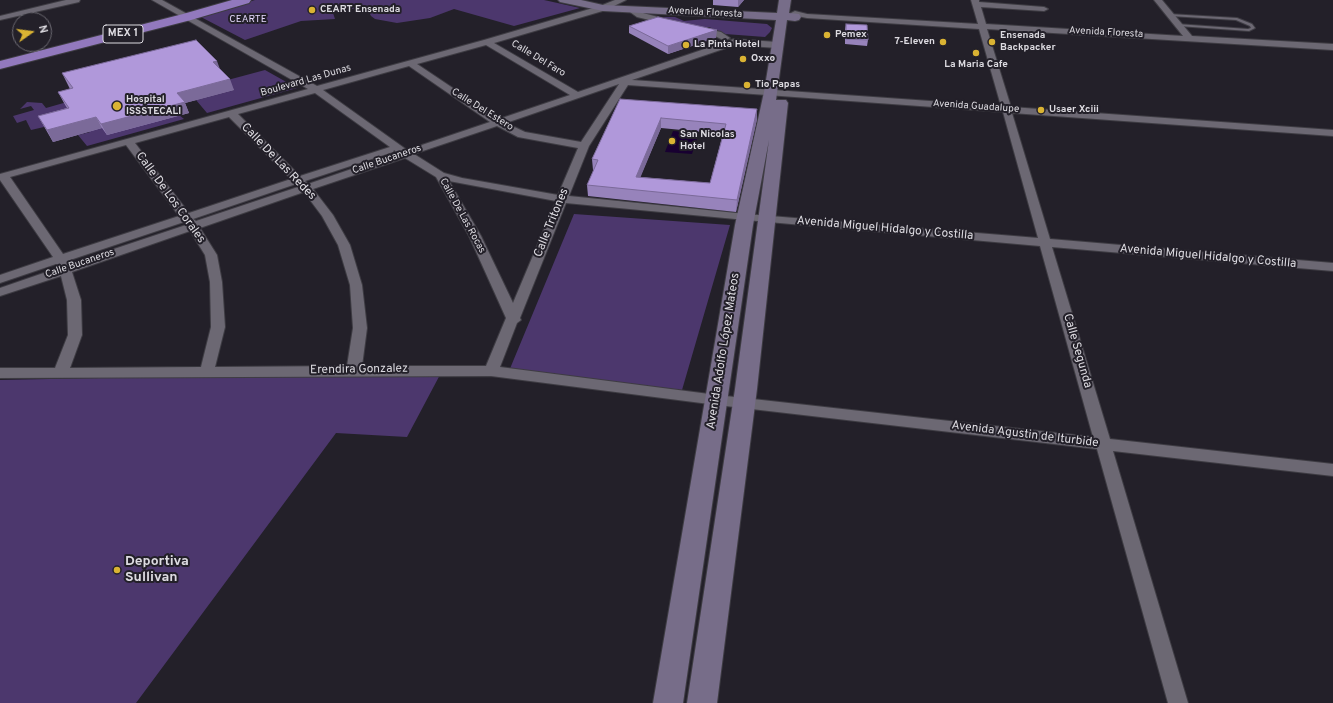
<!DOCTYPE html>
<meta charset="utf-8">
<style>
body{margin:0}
#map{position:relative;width:1333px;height:703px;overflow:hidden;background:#232029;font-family:Overpass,sans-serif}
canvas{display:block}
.north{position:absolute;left:12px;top:12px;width:40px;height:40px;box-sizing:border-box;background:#232029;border:1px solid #6d6b73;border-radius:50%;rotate:76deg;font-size:11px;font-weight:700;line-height:16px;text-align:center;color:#dddbe1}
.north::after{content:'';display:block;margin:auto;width:14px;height:18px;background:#dab333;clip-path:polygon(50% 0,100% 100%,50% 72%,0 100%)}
</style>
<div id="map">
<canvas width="1333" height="703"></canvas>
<div class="north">N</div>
</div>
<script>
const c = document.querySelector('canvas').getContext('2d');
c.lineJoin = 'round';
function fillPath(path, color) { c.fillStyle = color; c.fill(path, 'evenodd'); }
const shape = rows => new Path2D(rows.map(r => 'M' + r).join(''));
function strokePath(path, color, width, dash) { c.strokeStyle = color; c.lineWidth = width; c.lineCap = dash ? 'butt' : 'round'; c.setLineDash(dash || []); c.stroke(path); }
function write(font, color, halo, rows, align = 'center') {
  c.font = font + ' Overpass,sans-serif'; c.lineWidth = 4; c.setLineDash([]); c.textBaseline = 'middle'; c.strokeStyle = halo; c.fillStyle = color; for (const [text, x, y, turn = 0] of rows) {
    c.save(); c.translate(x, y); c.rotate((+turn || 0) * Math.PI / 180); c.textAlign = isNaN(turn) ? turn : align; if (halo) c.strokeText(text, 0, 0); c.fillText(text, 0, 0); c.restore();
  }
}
const green = shape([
 [255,0,544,0,580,8,514,26,454,9,430,18,397,23,375,19,371,16,366,6,333,13,335,19,301,21,245,40,199,16],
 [664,17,675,17,684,21,705,19,767,24,772,28,770,32,765,37,725,34,709,27,696,27,661,20],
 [265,70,297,88,207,113,196,100,234,90,224,81],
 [27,102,42,103,46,108,67,102,73,116,44,127,31,130,26,120,17,123,13,116,34,110,31,106,20,109],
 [179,115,184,119,87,146,78,135,90,132,87,127],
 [574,214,730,225,682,390,509,371],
 [442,371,407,437,336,433,136,703,0,703,0,380]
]);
const water = shape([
 [673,131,699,133,692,154,665,152]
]);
const lane = shape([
 [1169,14,1237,18,1252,24,1255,28,1249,31,1178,26,1177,26,1177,24,1248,29,1251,28,1250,26,1236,20,1170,16,1169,16,1169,14]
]);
const street = shape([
 [66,0,80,0,79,2,0,20,0,16,66,0],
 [152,0,162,0,317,86,484,40,600,6,615,0,626,0,606,10,494,43,578,92,734,39,777,42,781,45,777,48,735,45,632,80,1001,106,979,29,807,18,792,15,791,13,795,11,807,14,978,24,971,0,979,0,979,2,1044,7,1048,9,1044,11,981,7,986,24,1183,36,1154,0,1162,0,1192,36,1333,44,1333,50,987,29,1011,107,1333,130,1333,136,1012,113,1050,239,1333,263,1333,271,1052,247,1110,439,1333,464,1333,476,1113,451,1188,703,1168,703,1097,449,717,405,491,376,0,378,0,368,55,368,68,335,67,300,61,276,0,296,0,288,58,268,56,264,0,283,0,275,53,257,0,180,0,174,308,89,152,0],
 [486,45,570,95,499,119,417,64,486,45],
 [409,66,490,122,407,150,323,90,409,66],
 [619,84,581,142,525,132,506,123,619,84],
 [628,85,1003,112,1038,238,746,214,569,196,589,146,628,85],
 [315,93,390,147,300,176,238,114,315,93],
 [229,117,291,179,189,213,135,143,229,117],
 [497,126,518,137,578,148,558,195,462,178,444,173,414,154,497,126],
 [126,145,179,216,63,254,10,177,126,145],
 [394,150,398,153,308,184,305,181,393,152,394,150],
 [405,158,436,177,469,236,506,318,486,366,362,366,367,328,362,285,350,245,333,215,313,189,405,158],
 [449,181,556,201,513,303,481,236,449,181],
 [296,184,298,187,196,221,193,219,296,184],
 [304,192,322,216,338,245,350,285,353,328,347,366,215,367,225,327,222,282,217,255,200,228,304,192],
 [566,203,746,220,1040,246,1093,437,717,395,500,367,517,323,521,320,520,318,566,203],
 [184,222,186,225,69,264,67,261,184,222],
 [190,231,205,255,210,282,211,327,201,367,70,368,82,335,81,300,72,272,190,231],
 [630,8,636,8,643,13,673,21,674,23,670,25,637,17,630,12,630,8],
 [695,27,698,27,721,32,730,38,726,40,723,40,715,36,695,31,695,27]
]);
const secondary = shape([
 [558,0,581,0,603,5,777,13,779,0,791,0,789,13,799,14,801,17,799,20,795,21,787,20,776,100,786,100,788,103,757,389,717,703,687,703,735,389,769,140,753,225,683,703,653,703,735,225,764,92,776,20,603,11,560,2,558,0]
]);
const highway = shape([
 [232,0,251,0,249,3,191,20,0,69,0,61,183,14,232,0]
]);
const wall = shape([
 [713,0,744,0,738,7,713,5],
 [846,24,868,40,867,46,845,44,845,29],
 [629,26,716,38,668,54,629,33],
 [220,69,234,90,185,103,189,113,107,135,102,128,53,142,38,116,67,108,64,103,58,92,70,89,62,73],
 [620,99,757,119,736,212,588,196,587,185,594,170,593,170,592,159],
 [661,128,723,134,710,183,640,177]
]);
const shadedWall = shape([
 [738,0,744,0,738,7],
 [717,30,716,38,668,54,668,46],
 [217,61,221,72,213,62],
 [230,79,234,90,185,103,189,113,107,135,101,124,177,93],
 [757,109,757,119,736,212,737,200],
 [96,117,102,128,53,142,47,130],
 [661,118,661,128,636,188,636,177]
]);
const building = shape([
 [658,17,717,30,668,46,629,26,658,17],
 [846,24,867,25,868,40,846,39,846,24],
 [196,40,217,61,213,62,230,79,177,93,185,102,101,124,96,117,47,130,38,116,69,108,58,92,73,88,62,73,196,40],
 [620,99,757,109,737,200,587,185,598,160,592,159,620,99],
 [661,118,726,124,710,183,636,177,661,118]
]);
const markers = [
 [312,10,4,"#dab333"],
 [827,35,4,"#dab333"],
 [943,42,4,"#dab333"],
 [992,42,4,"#dab333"],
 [686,45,4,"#dab333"],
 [976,53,4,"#dab333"],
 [743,59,4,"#dab333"],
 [747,85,4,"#dab333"],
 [117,106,5,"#dab333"],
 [1041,110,4,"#dab333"],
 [672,141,4,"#dab333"],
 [117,570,4,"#dab333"]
];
const farPoinames = [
 ["CEART Ensenada",320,10],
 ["Pemex",835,35],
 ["Ensenada",1000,36],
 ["Backpacker",1000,48],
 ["7-Eleven",935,42,"right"],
 ["La Pinta Hotel",694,45],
 ["Oxxo",751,59],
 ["La Maria Cafe",976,65,"center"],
 ["Tio Papas",755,85],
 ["Hospital",126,100],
 ["ISSSTECALI",126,112],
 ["Usaer Xciii",1049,110],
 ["San Nicolas",680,135],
 ["Hotel",680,147]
];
const farStreetnames = [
 ["Avenida Floresta",705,13,3],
 ["Avenida Floresta",1106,33,3],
 ["Calle Del Faro",538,59,31],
 ["Boulevard Las Dunas",306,81,-16],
 ["Avenida Guadalupe",976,107,4],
 ["Calle Del Estero",482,110,32],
 ["Calle Bucaneros",387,160,-19],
 ["Calle De Las Rocas",462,216,61],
 ["Calle Bucaneros",80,264,-19]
];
const farParknames = [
 ["CEARTE",248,20]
];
const shields = [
 [123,34,40]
];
const shieldNames = [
 ["MEX 1",123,34]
];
const streetNames = [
 ["Calle De Las Redes",278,162,46],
 ["Calle De Los Corales",170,198,54],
 ["Calle Tritones",552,223,-68],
 ["Avenida Miguel Hidalgo y Costilla",885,229,5],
 ["Avenida Miguel Hidalgo y Costilla",1208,257,5],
 ["Avenida Adolfo López Mateos",724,351,-81],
 ["Calle Segunda",1077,351,74],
 ["Erendira Gonzalez",359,370,-1],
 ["Avenida Agustin de Iturbide",1025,435,7]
];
const nearPoinames = [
 ["Deportiva",125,562],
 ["Sullivan",125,578]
];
fillPath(green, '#4c376d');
fillPath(water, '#180031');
strokePath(lane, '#3e3c43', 2);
strokePath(street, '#3e3c43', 2);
strokePath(secondary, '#3e3c43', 2);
strokePath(highway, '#3e3c43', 2);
fillPath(lane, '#6c6873');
fillPath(street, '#6c6873');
fillPath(secondary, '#776d89');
fillPath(highway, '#9279bd');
fillPath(wall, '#9783bb');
fillPath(shadedWall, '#7b6a99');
fillPath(building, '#b098da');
strokePath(building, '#7b6a99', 1);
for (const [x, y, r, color] of markers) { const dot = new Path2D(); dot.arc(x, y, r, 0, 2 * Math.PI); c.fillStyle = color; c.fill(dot); strokePath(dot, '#232029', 1.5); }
write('bold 10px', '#dddbe1', '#232029', farPoinames, 'left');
write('10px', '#dddbe1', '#232029', farStreetnames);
write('10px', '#e5d9fd', '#232029', farParknames);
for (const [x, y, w] of shields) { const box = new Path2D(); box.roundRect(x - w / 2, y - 9, w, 18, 3); c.fillStyle = '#232029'; c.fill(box); strokePath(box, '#dddbe1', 1); }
write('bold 11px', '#dddbe1', null, shieldNames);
write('12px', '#dddbe1', '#232029', streetNames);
write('bold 14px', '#dddbe1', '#232029', nearPoinames, 'left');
</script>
